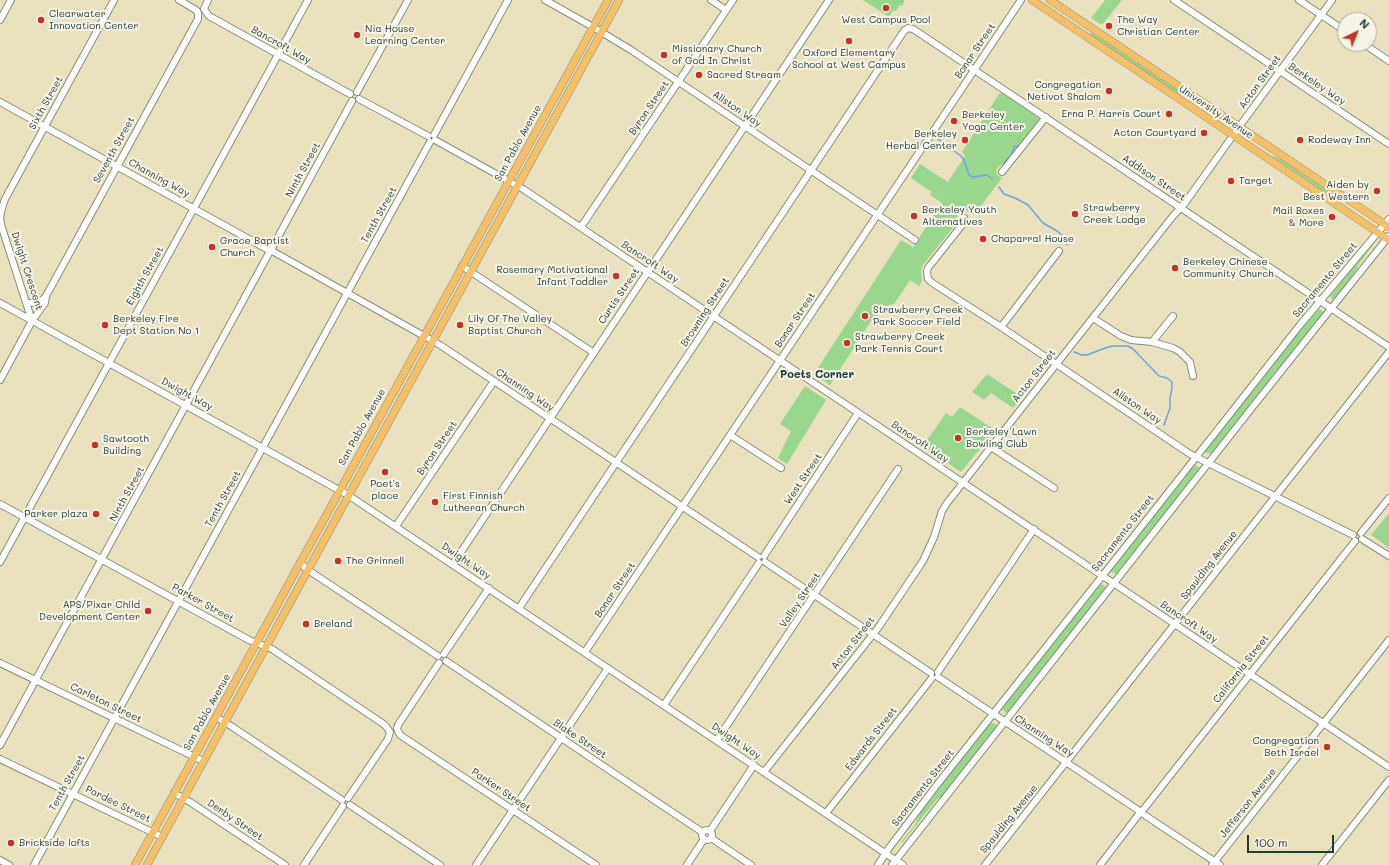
<!DOCTYPE html>
<style>
body{margin:0}
#map{position:relative;width:1389px;height:865px;overflow:hidden;background:#e9e1be;font-family:Mali,sans-serif}
canvas{display:block}
.north{position:absolute;left:1337px;top:12px;width:40px;height:40px;box-sizing:border-box;background:#f7f3e8;border:1px solid #a1aaa0;border-radius:50%;rotate:43deg;font-size:11px;font-weight:700;line-height:16px;text-align:center;color:#1f3d34}
.north::after{content:'';display:block;margin:auto;width:14px;height:18px;background:#c8321e;clip-path:polygon(50% 0,100% 100%,50% 72%,0 100%)}
.scale{position:absolute;left:1247px;top:835px;width:87px;height:18px;box-sizing:border-box;border:2px solid #1f3d34;border-top:0;padding-left:5px;font-size:12px;line-height:14px;white-space:nowrap;color:#1f3d34;-webkit-text-stroke:3px #f7f3e8;paint-order:stroke}
</style>
<div id="map">
<canvas width="1389" height="865"></canvas>
<div class="north">N</div>
<div class="scale">100 m</div>
</div>
<script>
const c = document.querySelector('canvas').getContext('2d');
c.lineJoin = 'round';
function fillPath(path, color) { c.fillStyle = color; c.fill(path, 'evenodd'); }
const shape = rows => new Path2D(rows.map(r => 'M' + r).join(''));
function strokePath(path, color, width, dash) { c.strokeStyle = color; c.lineWidth = width; c.lineCap = dash ? 'butt' : 'round'; c.setLineDash(dash || []); c.stroke(path); }
function write(font, color, halo, rows, align = 'center') {
  c.font = font + ' Mali,sans-serif'; c.lineWidth = 4; c.setLineDash([]); c.textBaseline = 'middle'; c.strokeStyle = halo; c.fillStyle = color; for (const [text, x, y, turn = 0] of rows) {
    c.save(); c.translate(x, y); c.rotate((+turn || 0) * Math.PI / 180); c.textAlign = isNaN(turn) ? turn : align; if (halo) c.strokeText(text, 0, 0); c.fillText(text, 0, 0); c.restore();
  }
}
const green = shape([
 [863,0,904,0,904,2,902,6,900,5,896,11,893,10,889,17],
 [1105,0,1122,0,1102,25,1091,18],
 [1091,32,1229,123,1228,124,1187,97,1176,93,1089,35],
 [1003,92,1031,111,1031,112,1040,119,1005,164,999,166,996,170,997,175,1002,178,974,215,965,210,961,210,958,214,956,224,923,265,921,271,922,281,919,286,910,280,894,304,885,306,882,304,830,385,814,374,901,240,913,247,942,203,930,195,932,192,911,178,920,164,948,182,965,156,962,152,999,94],
 [1273,156,1284,160,1335,195,1334,195,1323,191,1273,157],
 [1373,241,1375,242,1359,264,1351,279,1333,300,1330,296],
 [1319,309,1324,312,1211,454,1204,452,1293,337],
 [987,374,1022,397,1013,408,991,393,984,400,972,392],
 [805,386,826,400,787,464,778,458,791,431,780,424],
 [960,407,995,430,961,472,923,446,946,413,952,417],
 [1194,464,1200,468,1116,574,1109,571],
 [1389,513,1389,548,1371,535],
 [1099,583,1106,587,1007,713,1001,709],
 [990,722,997,725,997,726,941,797,937,799,902,843,901,842,914,826,920,813,934,796,938,788]
]);
const stream = shape([
 [938,139,961,156,964,160,969,175,973,177,987,175,992,179],
 [1004,163,1012,154,1014,147,1020,145],
 [999,187,1004,194,1015,198,1028,205,1043,223,1057,231,1063,236,1067,245],
 [1074,352,1082,355,1087,355,1105,348,1113,346,1128,346,1133,349,1159,376,1167,378,1172,382,1172,388,1170,398,1170,408,1164,425]
]);
const minor = shape([
 [208,0,204,9,209,16,350,94],
 [545,0,593,27,631,50,915,240],
 [711,0,726,10],
 [1174,0,1389,144],
 [1299,0,1345,31],
 [0,20,11,0],
 [1364,44,1389,61],
 [357,92,408,0],
 [359,99,428,136],
 [0,102,267,249],
 [434,135,508,0],
 [435,140,523,189,1389,767],
 [1002,172,1046,117],
 [964,218,962,225,928,268,927,271,928,279,931,282,1001,327,1190,454,1353,535],
 [581,227,733,0],
 [272,248,352,101],
 [274,252,440,345,758,557],
 [462,266,594,353],
 [0,303,348,495,903,865],
 [28,303,36,303,41,301,46,296,198,19,198,13,196,10,179,0],
 [1093,318,1121,336,1131,340,1152,342,1173,348,1180,352,1190,362,1193,376],
 [32,321,2,228,0,218,2,208,5,199,114,0],
 [1001,327,1059,251],
 [1152,342,1173,316],
 [0,380,32,321,45,303,46,296],
 [730,435,781,468],
 [991,447,1054,488],
 [0,504,249,640,272,649,385,725,390,732,388,739,348,798],
 [396,526,494,381],
 [1361,533,1389,498],
 [1362,539,1389,556],
 [764,556,858,413],
 [0,562,308,0],
 [765,562,931,673],
 [300,563,308,570,438,656],
 [453,564,829,0],
 [519,608,904,31,908,28,913,29,1389,347],
 [585,652,1021,0],
 [444,654,489,588],
 [446,661,702,832],
 [0,663,203,761],
 [439,663,398,725,397,729,400,735,596,865],
 [938,672,1034,529],
 [938,677,1138,810],
 [664,705,759,563],
 [216,717,231,726,342,800],
 [717,740,898,469],
 [0,745,269,253],
 [0,759,162,837],
 [764,772,878,628,923,561,934,537,942,511,947,503,1173,216,1185,203,1239,127,1332,0],
 [174,793,190,802,285,865],
 [350,805,440,865],
 [1143,810,1355,541],
 [826,813,932,678],
 [1143,814,1220,865],
 '702 835a5 5 0 1 1 10 0a5 5 0 1 1-10 0Z',
 [710,831,754,765],
 [711,838,751,865],
 [0,860,9,865],
 [34,865,430,142],
 [304,865,343,806],
 [476,865,608,668],
 [687,865,704,839],
 [878,865,889,848,936,786,1145,522,1300,325,1389,219],
 [892,865,1251,409,1389,236],
 [985,865,1389,352],
 [1100,865,1139,814],
 [1212,865,1389,640],
 [1322,865,1389,780]
]);
const major = shape([
 [1032,0,1389,240],
 [1050,0,1389,227],
 [135,865,608,0],
 [147,865,619,0]
]);
const markers = [
 [886,8,4,"#c8321e"],
 [41,20,4,"#c8321e"],
 [1109,26,4,"#c8321e"],
 [357,35,4,"#c8321e"],
 [849,41,4,"#c8321e"],
 [664,55,4,"#c8321e"],
 [699,75,4,"#c8321e"],
 [1109,91,4,"#c8321e"],
 [1169,114,4,"#c8321e"],
 [954,121,4,"#c8321e"],
 [1204,133,4,"#c8321e"],
 [965,140,4,"#c8321e"],
 [1300,140,4,"#c8321e"],
 [1231,181,4,"#c8321e"],
 [1377,191,4,"#c8321e"],
 [1075,214,4,"#c8321e"],
 [914,216,4,"#c8321e"],
 [1332,217,4,"#c8321e"],
 [983,239,4,"#c8321e"],
 [212,247,4,"#c8321e"],
 [1175,268,4,"#c8321e"],
 [616,276,4,"#c8321e"],
 [865,316,4,"#c8321e"],
 [105,325,4,"#c8321e"],
 [460,325,4,"#c8321e"],
 [847,343,4,"#c8321e"],
 [958,438,4,"#c8321e"],
 [95,445,4,"#c8321e"],
 [385,472,4,"#c8321e"],
 [435,502,4,"#c8321e"],
 [96,514,4,"#c8321e"],
 [338,561,4,"#c8321e"],
 [148,611,4,"#c8321e"],
 [306,624,4,"#c8321e"],
 [1327,747,4,"#c8321e"],
 [11,843,4,"#c8321e"]
];
const poiNames = [
 ["Clearwater",49,14],
 ["Innovation Center",49,26],
 ["West Campus Pool",886,20,"center"],
 ["The Way",1117,20],
 ["Christian Center",1117,32],
 ["Nia House",365,29],
 ["Learning Center",365,41],
 ["Missionary Church",672,49],
 ["of God In Christ",672,61],
 ["Oxford Elementary",849,53,"center"],
 ["School at West Campus",849,65,"center"],
 ["Sacred Stream",707,75],
 ["Congregation",1101,85,"right"],
 ["Netivot Shalom",1101,97,"right"],
 ["Erna P. Harris Court",1161,114,"right"],
 ["Berkeley",962,115],
 ["Yoga Center",962,127],
 ["Acton Courtyard",1196,133,"right"],
 ["Berkeley",957,134,"right"],
 ["Herbal Center",957,146,"right"],
 ["Rodeway Inn",1308,140],
 ["Target",1239,181],
 ["Aiden by",1369,185,"right"],
 ["Best Western",1369,197,"right"],
 ["Strawberry",1083,208],
 ["Creek Lodge",1083,220],
 ["Berkeley Youth",922,210],
 ["Alternatives",922,222],
 ["Mail Boxes",1324,211,"right"],
 ["& More",1324,223,"right"],
 ["Chaparral House",991,239],
 ["Grace Baptist",220,241],
 ["Church",220,253],
 ["Berkeley Chinese",1183,262],
 ["Community Church",1183,274],
 ["Rosemary Motivational",608,270,"right"],
 ["Infant Toddler",608,282,"right"],
 ["Strawberry Creek",873,310],
 ["Park Soccer Field",873,322],
 ["Berkeley Fire",113,319],
 ["Dept Station No 1",113,331],
 ["Lily Of The Valley",468,319],
 ["Baptist Church",468,331],
 ["Strawberry Creek",855,337],
 ["Park Tennis Court",855,349],
 ["Berkeley Lawn",966,432],
 ["Bowling Club",966,444],
 ["Sawtooth",103,439],
 ["Building",103,451],
 ["Poet's",385,484,"center"],
 ["place",385,496,"center"],
 ["First Finnish",443,496],
 ["Lutheran Church",443,508],
 ["Parker plaza",88,514,"right"],
 ["The Grinnell",346,561],
 ["APS/Pixar Child",140,605,"right"],
 ["Development Center",140,617,"right"],
 ["Breland",314,624],
 ["Congregation",1319,741,"right"],
 ["Beth Israel",1319,753,"right"],
 ["Brickside lofts",19,843]
];
const streetNames = [
 ["Bancroft Way",281,45,29],
 ["Bonar Street",975,51,-56],
 ["Acton Street",1260,82,-54],
 ["Berkeley Way",1317,84,34],
 ["Sixth Street",46,103,-61],
 ["Byron Street",649,108,-56],
 ["Allston Way",737,109,34],
 ["University Avenue",1216,112,34],
 ["San Pablo Avenue",518,143,-61],
 ["Seventh Street",114,150,-61],
 ["Ninth Street",303,170,-61],
 ["Channing Way",159,178,29],
 ["Addison Street",1154,178,34],
 ["Tenth Street",379,215,-61],
 ["Bancroft Way",650,262,34],
 ["Dwight Crescent",27,271,72],
 ["Eighth Street",145,276,-61],
 ["Sacramento Street",1325,280,-50],
 ["Curtis Street",619,296,-56],
 ["Browning Street",705,312,-57],
 ["Bonar Street",795,320,-56],
 ["Acton Street",1034,376,-52],
 ["Channing Way",525,390,34],
 ["Dwight Way",187,394,29],
 ["Allston Way",1137,406,34],
 ["San Pablo Avenue",362,427,-61],
 ["Bancroft Way",920,442,34],
 ["Byron Street",437,448,-56],
 ["West Street",803,479,-56],
 ["Ninth Street",127,494,-61],
 ["Tenth Street",223,499,-61],
 ["Sacramento Street",1123,533,-52],
 ["Dwight Way",466,561,34],
 ["Spaulding Avenue",1209,565,-52],
 ["Bonar Street",615,590,-56],
 ["Valley Street",800,600,-56],
 ["Parker Street",203,603,29],
 ["Bancroft Way",1189,622,34],
 ["Acton Street",853,643,-52],
 ["California Street",1241,669,-52],
 ["Carleton Street",106,703,26],
 ["San Pablo Avenue",207,712,-61],
 ["Channing Way",1044,736,33],
 ["Blake Street",580,739,34],
 ["Edwards Street",871,739,-52],
 ["Dwight Way",736,741,34],
 ["Tenth Street",67,783,-61],
 ["Sacramento Street",923,788,-52],
 ["Parker Street",501,790,34],
 ["Jefferson Avenue",1248,803,-52],
 ["Pardee Street",118,804,26],
 ["Spaulding Avenue",1009,819,-51],
 ["Derby Street",235,820,34]
];
const neighbourhoodNames = [
 ["Poets Corner",817,375]
];
fillPath(green, '#99d78c');
strokePath(stream, '#6fa5dd', 1.5);
strokePath(minor, '#848f79', 8);
strokePath(major, '#848f79', 8);
strokePath(minor, '#fff', 6);
strokePath(major, '#f4c16a', 7);
for (const [x, y, r, color] of markers) { const dot = new Path2D(); dot.arc(x, y, r, 0, 2 * Math.PI); c.fillStyle = color; c.fill(dot); strokePath(dot, '#f7f3e8', 1.5); }
write('10px', '#1f3d34', '#f7f3e8', poiNames, 'left');
write('10px', '#1f3d34', '#f7f3e8', streetNames);
write('bold 11px', '#1f3d34', '#f7f3e8', neighbourhoodNames);
</script>
